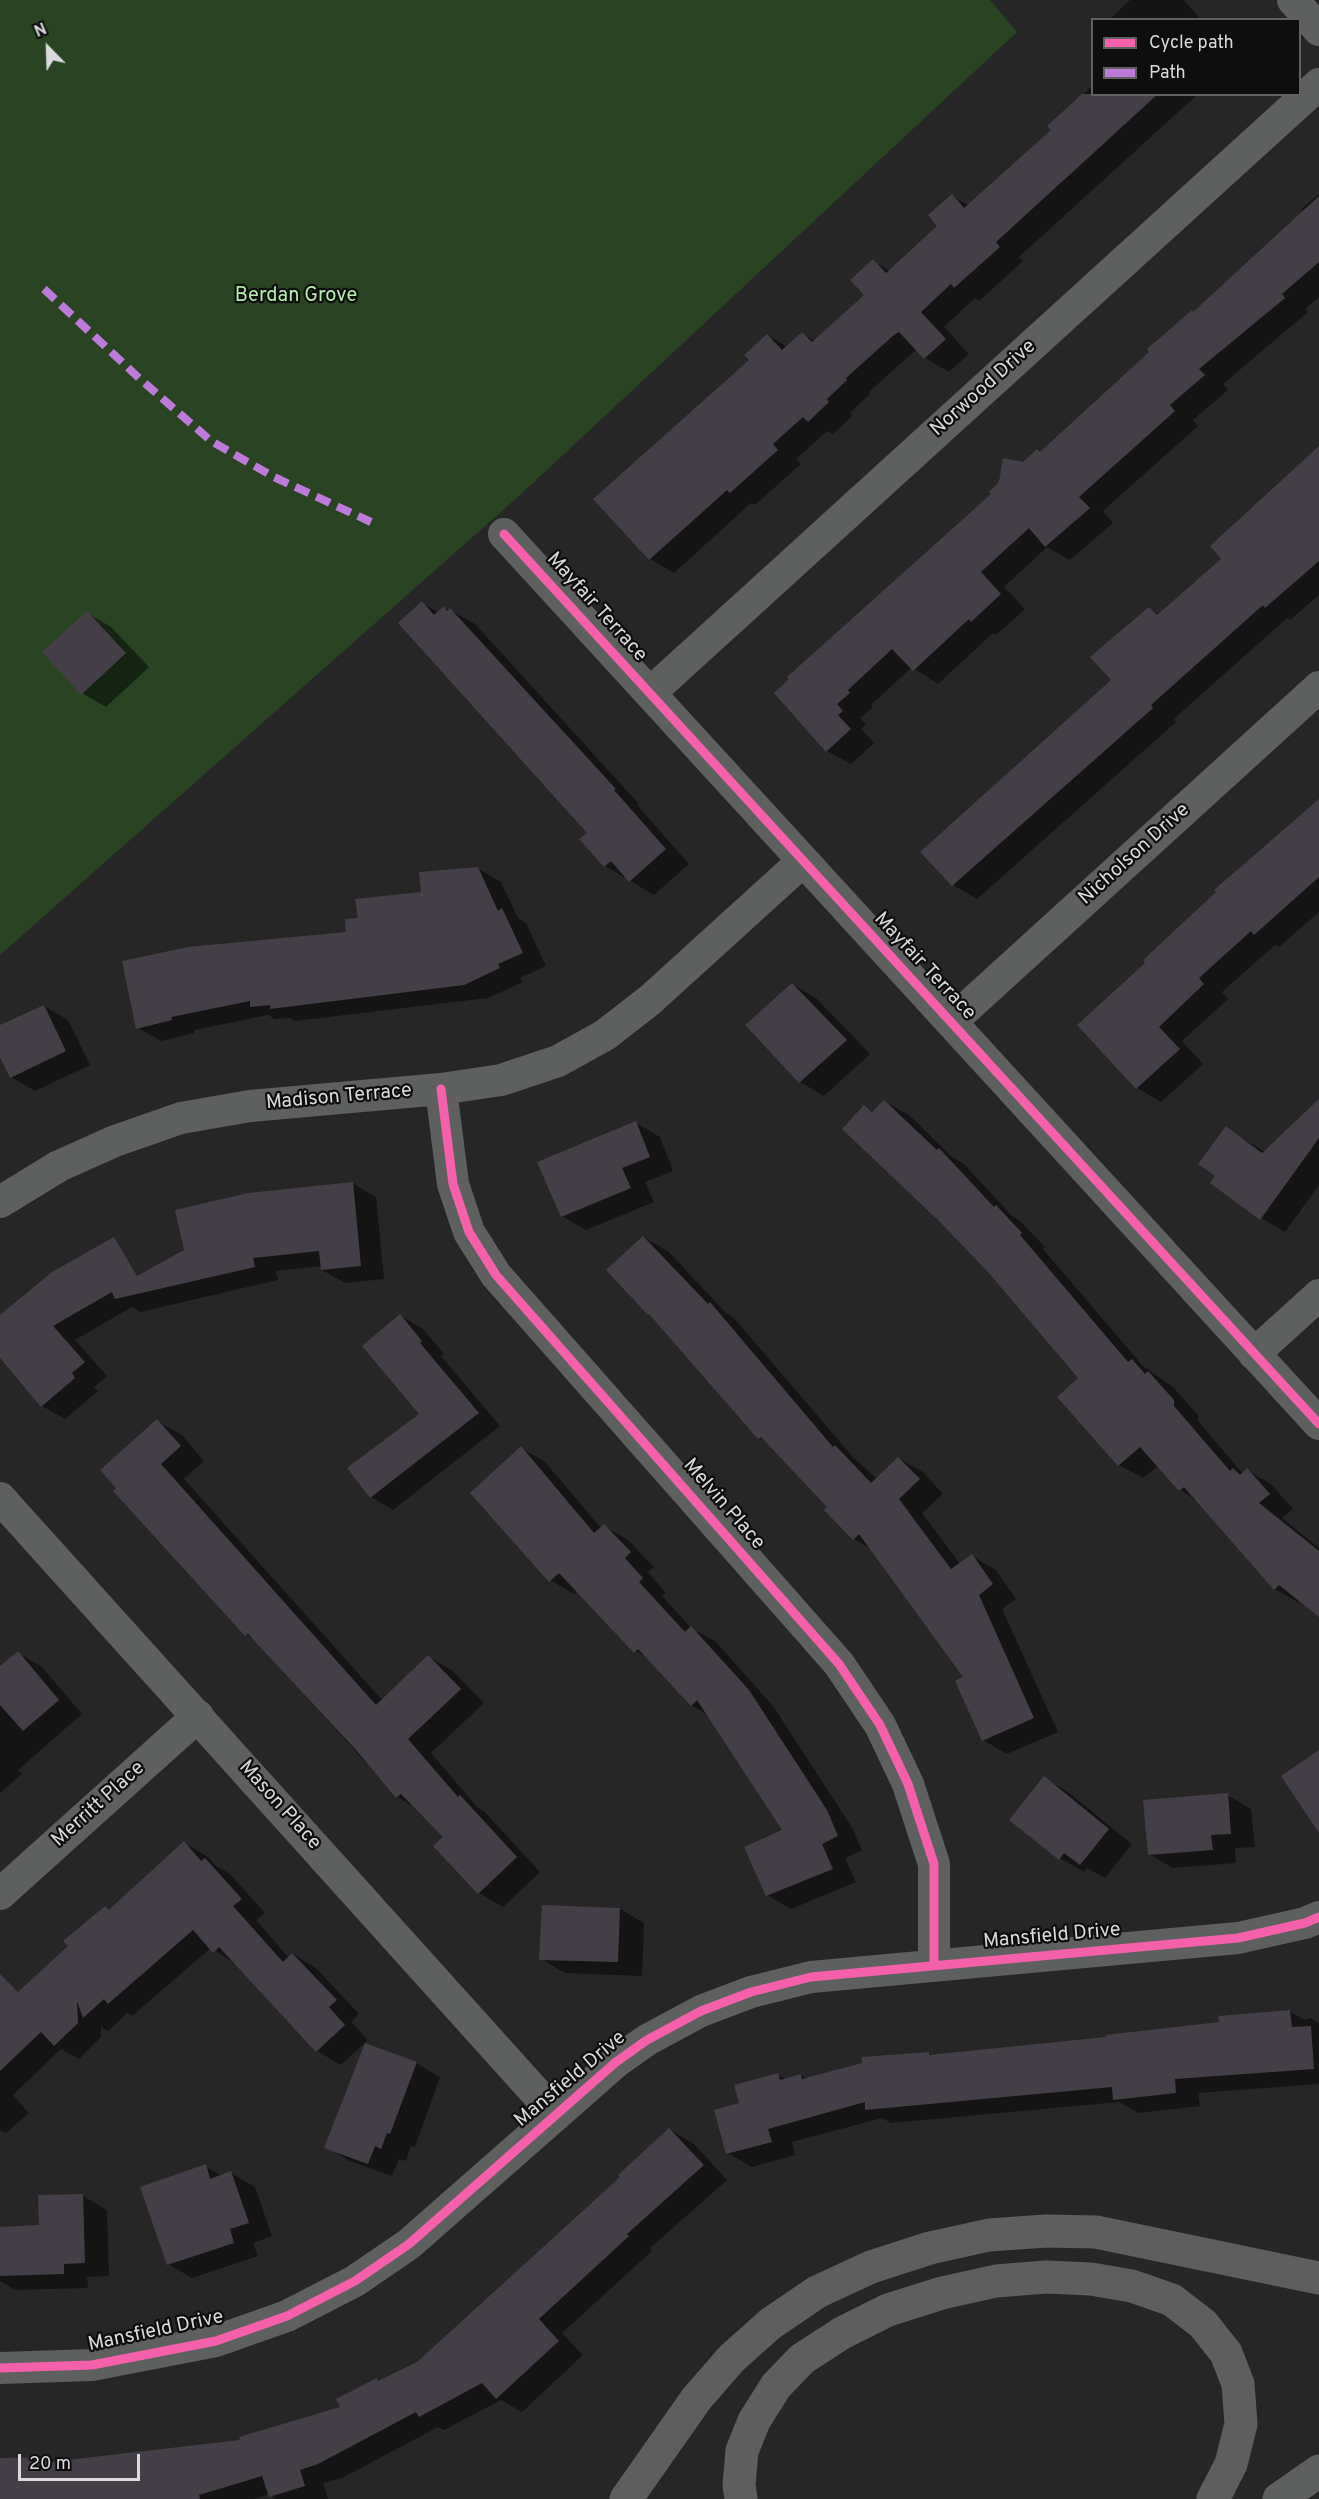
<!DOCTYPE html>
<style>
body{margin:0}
#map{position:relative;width:1319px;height:2499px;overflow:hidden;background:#262626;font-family:Overpass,sans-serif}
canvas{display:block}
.legend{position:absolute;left:1091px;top:18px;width:210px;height:78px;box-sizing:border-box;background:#0f0e0f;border:2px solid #605f61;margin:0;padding:8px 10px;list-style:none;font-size:18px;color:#dad9db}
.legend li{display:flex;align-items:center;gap:12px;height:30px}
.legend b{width:30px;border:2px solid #605f61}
.north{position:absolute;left:18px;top:18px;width:60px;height:60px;-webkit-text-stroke:4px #0f0e0f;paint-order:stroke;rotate:337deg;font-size:16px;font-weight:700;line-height:24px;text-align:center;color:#dad9db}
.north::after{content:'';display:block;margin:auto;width:21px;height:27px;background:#dad9db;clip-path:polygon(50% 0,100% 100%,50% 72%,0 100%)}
.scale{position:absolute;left:18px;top:2454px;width:122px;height:27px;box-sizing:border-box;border:3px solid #dad9db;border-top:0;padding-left:8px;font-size:18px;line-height:21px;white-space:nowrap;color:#dad9db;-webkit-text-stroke:4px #0f0e0f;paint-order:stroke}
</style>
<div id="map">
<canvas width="1319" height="2499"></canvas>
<ul class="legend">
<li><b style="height:8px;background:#f560ab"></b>Cycle path</li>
<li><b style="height:8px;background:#bd7bd9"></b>Path</li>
</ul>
<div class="north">N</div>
<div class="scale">20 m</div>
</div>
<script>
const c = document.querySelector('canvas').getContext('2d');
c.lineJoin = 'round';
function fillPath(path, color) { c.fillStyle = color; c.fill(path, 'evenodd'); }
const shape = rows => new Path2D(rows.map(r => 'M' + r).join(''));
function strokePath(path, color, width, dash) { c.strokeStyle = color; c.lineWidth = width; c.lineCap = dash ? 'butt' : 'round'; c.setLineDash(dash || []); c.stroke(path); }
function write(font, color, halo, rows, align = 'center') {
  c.font = font + ' Overpass,sans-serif'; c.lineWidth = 4.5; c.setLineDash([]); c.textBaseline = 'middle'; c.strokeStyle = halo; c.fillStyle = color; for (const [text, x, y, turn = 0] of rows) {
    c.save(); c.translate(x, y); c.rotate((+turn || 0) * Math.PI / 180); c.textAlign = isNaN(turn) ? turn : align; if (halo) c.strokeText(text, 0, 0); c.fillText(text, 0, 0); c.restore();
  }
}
const green = shape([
 [0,0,990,0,1017,32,519,496,0,955]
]);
const shadow = shape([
 [1130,0,1184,0,1201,20,1109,20],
 [1092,86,1092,94,1198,94,1019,257,1023,261,979,301,975,298,944,327,969,354,949,372,925,358,917,349,869,392,870,394,850,413,852,416,833,434,827,431,796,459,801,464,755,505,751,503,674,573,650,559,595,499,751,360,767,335,788,347,802,334,815,341,866,295,873,261,890,271,940,226,952,196,969,206,1053,130,1049,126],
 [1319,194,1319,297,1305,309,1308,312,1223,384,1228,390,1193,420,1198,426,1103,511,1113,523,1070,560,1047,547,1004,587,1025,609,996,635,993,633,938,684,912,667,871,705,873,707,860,718,866,725,861,729,874,743,851,764,827,751,776,693,993,494,1023,463,1041,453,1194,313,1304,211,1302,209],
 [1319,456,1319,595,1290,620,1287,618,1174,719,1176,722,977,899,953,885,1113,680,1149,609,1160,615,1224,559],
 [422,603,439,613,444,608,450,610,475,624,639,804,637,805,689,864,654,895,605,866,589,833],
 [87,613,111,627,149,667,106,707,82,693],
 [1319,801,1319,912,1279,947,1275,945,1222,992,1228,999,1182,1041,1203,1064,1161,1102,1137,1088,1079,1025,1147,963,1218,892,1216,890,1244,864],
 [477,868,501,882,518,918,526,923,546,966,520,978,523,982,488,998,295,1021,290,1018,275,1019,268,1015,194,1030,194,1033,161,1041,138,1028,348,934,359,919],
 [792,984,816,998,870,1054,824,1096,800,1082,747,1025],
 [44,1006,68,1020,90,1065,35,1091,11,1077,0,1054,0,1027],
 [1319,1101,1319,1185,1285,1232,1261,1218,1217,1176,1226,1128,1265,1152],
 [885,1102,909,1115,952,1157,964,1164,1012,1216,1020,1221,1045,1247,1043,1249,1143,1366,1173,1387,1198,1415,1198,1421,1243,1474,1247,1470,1271,1484,1293,1509,1282,1518,1319,1548,1319,1615,1301,1600,1299,1603,1275,1589,1196,1500,1180,1490,1158,1466,1143,1478,1119,1465,1080,1378,865,1107,874,1112],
 [636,1123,660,1137,673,1171,645,1182,654,1202,586,1230,562,1216],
 [352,1183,376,1197,384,1279,345,1283,322,1270,322,1266,276,1271,278,1280,140,1312,132,1307,75,1340,107,1376,94,1387,98,1391,65,1419,42,1406,0,1356,0,1317,123,1285],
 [643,1237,668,1251,726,1313,734,1318,853,1457,877,1479,898,1458,923,1472,943,1494,922,1513,960,1564,972,1556,996,1570,1016,1599,1002,1609,1058,1732,1007,1754,983,1740,965,1678,871,1549,854,1539,829,1507,769,1443,759,1438,654,1317,649,1314],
 [401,1316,423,1329,444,1354,441,1356,500,1426,393,1510,371,1497,421,1415],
 [157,1421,182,1435,204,1461,184,1479,383,1701,429,1657,453,1671,484,1703,431,1753,477,1807,484,1811,540,1872,503,1907,479,1893,435,1846,445,1837,418,1809,397,1797,256,1641,246,1635,115,1491],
 [521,1448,545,1462,601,1528,604,1526,628,1540,654,1567,648,1572,666,1593,662,1596,691,1628,715,1641,773,1706,851,1826,862,1850,845,1858,856,1882,791,1909,767,1895,784,1831,708,1715,691,1705,651,1660,635,1651,578,1591,574,1594,550,1580],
 [18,1653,42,1667,82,1714,18,1770,22,1774,0,1793,0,1668],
 [1044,1778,1068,1792,1132,1844,1105,1878,1087,1868,1084,1872,1060,1858],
 [1227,1795,1251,1809,1255,1847,1235,1848,1236,1863,1173,1868,1149,1854],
 [185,1843,208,1857,216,1866,229,1873,265,1913,256,1920,289,1958,293,1954,316,1968,359,2014,351,2022,368,2040,341,2065,317,2051,237,1965,211,1948,132,2016,127,2013,108,2031,101,2027,101,2037,79,2059,61,2049,13,2095,29,2113,6,2133,0,2130,0,2010,70,1946,106,1908,110,1910],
 [620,1909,644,1923,642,1976,565,1973,541,1959],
 [1290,2012,1305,2020,1310,2018,1319,2023,1319,2084,1198,2093,1200,2106,1139,2113,1119,2102,891,2123,882,2118,792,2142,795,2155,752,2167,728,2153,741,2104,778,2075,786,2079,801,2075,807,2079,929,2054,933,2056,1108,2038],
 [416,2063,440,2077,415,2147,411,2146,406,2161,399,2159,392,2176,350,2161,326,2147],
 [670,2130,694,2144,727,2180,650,2248,652,2251,562,2333,583,2355,522,2412,501,2400,444,2430,438,2427,342,2478,323,2483,328,2499,276,2499,270,2494,253,2499,0,2499,0,2459,49,2458,58,2463,242,2442,342,2408,377,2379,381,2382,418,2363,622,2177],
 [205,2166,222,2176,231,2173,255,2187,272,2236,253,2243,258,2256,192,2278,168,2264],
 [83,2196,107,2210,109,2276,87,2277,88,2288,15,2290,0,2281,0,2228,41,2227]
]);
const building = shape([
 [1082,94,1158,94,996,242,1000,247,954,288,951,284,921,312,946,339,924,359,899,332,894,335,846,378,847,380,827,399,829,402,808,422,803,417,773,444,778,450,730,493,727,490,649,560,593,499,749,360,744,355,767,334,782,350,802,332,812,342,864,295,850,280,873,259,886,273,937,226,928,215,952,194,964,208,1051,130,1047,126],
 [1319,196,1319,262,1282,294,1285,298,1199,369,1205,375,1170,405,1175,411,1079,497,1090,508,1045,547,1029,528,981,572,1001,594,971,622,969,619,913,671,892,649,848,690,850,693,837,704,843,711,838,715,851,729,826,752,774,693,789,679,787,677,991,494,989,492,999,482,1003,458,1023,462,1037,449,1040,452,1149,352,1147,349,1192,310,1193,312],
 [1319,446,1319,561,1265,608,1263,605,1151,705,1153,708,952,886,920,852,1111,680,1090,657,1149,607,1157,615,1221,559,1210,546],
 [422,601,434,615,444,606,447,611,450,608,616,789,614,790,666,849,629,882,611,861,604,867,579,839,587,833,398,623],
 [87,611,126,653,81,695,42,652],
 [1319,799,1319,877,1254,935,1251,931,1199,978,1204,984,1159,1027,1180,1049,1136,1089,1077,1025,1145,963,1143,960,1216,892,1214,890],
 [478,867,498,911,502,908,523,953,498,964,500,968,464,985,270,1009,270,1005,250,1007,250,1001,171,1017,172,1020,136,1029,122,961,188,947,346,932,345,919,358,918,355,899,421,892,419,872],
 [792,983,847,1040,799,1083,745,1025],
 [44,1005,66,1051,10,1078,0,1057,0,1025],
 [1319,1099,1319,1138,1260,1220,1210,1183,1215,1176,1198,1164,1226,1126,1262,1153],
 [884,1100,937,1150,939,1148,994,1207,996,1205,1022,1233,1020,1235,1128,1362,1132,1359,1145,1374,1148,1371,1174,1400,1174,1406,1230,1471,1233,1468,1240,1475,1247,1468,1270,1494,1259,1503,1319,1551,1319,1617,1279,1585,1274,1590,1184,1487,1179,1491,1140,1447,1118,1466,1057,1397,1078,1378,988,1272,939,1221,842,1129,864,1105,872,1112],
 [636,1121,650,1157,622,1168,631,1188,561,1217,537,1162],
 [353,1182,361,1266,321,1270,319,1251,253,1258,255,1267,115,1299,112,1292,53,1326,85,1362,72,1373,75,1378,41,1407,0,1358,0,1315,52,1272,114,1237,137,1276,184,1250,175,1210,248,1193],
 [643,1236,708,1304,710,1302,833,1447,835,1445,871,1483,898,1457,920,1479,899,1499,951,1569,972,1554,993,1584,979,1595,1034,1718,982,1741,955,1681,963,1677,859,1534,853,1540,824,1510,827,1507,761,1437,758,1439,649,1314,648,1315,606,1270],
 [400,1314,422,1341,420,1343,479,1413,370,1498,347,1468,419,1414,362,1346],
 [157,1419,181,1446,161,1464,376,1705,428,1655,461,1689,408,1739,458,1797,460,1795,517,1857,478,1894,433,1846,443,1837,401,1794,396,1798,356,1750,248,1634,245,1636,113,1491,116,1488,100,1470],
 [521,1446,594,1533,604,1524,631,1552,625,1558,643,1578,639,1582,685,1632,691,1626,749,1690,827,1810,838,1836,822,1844,833,1869,766,1896,744,1847,782,1830,697,1700,691,1706,638,1649,634,1653,559,1573,549,1582,470,1493],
 [18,1651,59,1700,23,1731,0,1705,0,1666],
 [1319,1750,1319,1833,1281,1776],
 [1044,1776,1109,1829,1080,1865,1064,1853,1059,1860,1009,1820],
 [1228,1793,1231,1834,1211,1835,1213,1850,1148,1855,1143,1800],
 [184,1841,201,1861,205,1858,242,1899,233,1906,283,1962,292,1953,337,2000,329,2007,345,2025,316,2052,219,1947,213,1953,193,1930,108,2004,104,1999,83,2018,77,2001,78,2023,54,2046,41,2032,0,2071,0,1974,18,1992,68,1946,63,1941,105,1906,109,1910,113,1906],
 [542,1905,620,1908,618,1962,539,1960],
 [1290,2010,1292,2027,1311,2026,1314,2069,1175,2079,1176,2093,1113,2100,1112,2087,865,2110,865,2102,768,2129,772,2142,726,2154,714,2110,739,2103,734,2085,778,2073,780,2080,801,2074,802,2079,862,2063,862,2057,929,2052,929,2055,1106,2037,1106,2035,1219,2022,1218,2016],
 [365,2043,417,2062,390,2134,387,2133,381,2149,375,2146,368,2164,324,2148],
 [669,2128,704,2165,627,2234,629,2236,539,2319,559,2341,496,2399,482,2383,419,2417,416,2412,318,2464,300,2470,305,2486,269,2497,262,2476,199,2495,200,2499,0,2499,0,2458,50,2457,50,2462,240,2440,239,2437,340,2407,336,2399,377,2378,378,2381,417,2362,620,2177,618,2175],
 [206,2164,210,2179,231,2171,249,2223,230,2229,234,2243,167,2265,140,2187],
 [83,2194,85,2263,64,2264,64,2274,0,2276,0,2227,39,2225,38,2195]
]);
const minor = shape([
 [1293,0,1319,30],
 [504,534,1319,1424],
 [650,693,1319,84],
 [951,1022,1319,687],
 [441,1089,453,1184,469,1232,496,1275,839,1664,880,1725,908,1784,934,1864,934,1965],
 [0,1202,59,1166,115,1141,181,1118,250,1106,441,1089,501,1080,558,1061,605,1035,650,1000,803,861],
 [1254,1354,1319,1295],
 [0,1498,556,2115],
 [0,1894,198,1716],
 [0,2368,92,2365,216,2341,287,2316,355,2281,409,2244,616,2062,647,2040,701,2011,751,1992,811,1977,1238,1938,1305,1923,1319,1917]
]);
const tertiary = shape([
 [1279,2499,1319,2471]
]);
const trunk = shape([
 [626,2499,697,2398,732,2358,770,2324,817,2292,871,2267,930,2248,989,2235,1046,2231,1096,2232,1319,2278],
 [741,2499,739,2485,742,2451,754,2421,776,2386,802,2359,842,2333,888,2310,942,2293,996,2281,1046,2277,1091,2279,1132,2286,1172,2300,1203,2324,1226,2353,1238,2384,1241,2424,1231,2464,1213,2499]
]);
const quiet = shape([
 [44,289,140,379,211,441,274,477,371,522]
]);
const cycleway = shape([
 [504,534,1319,1424],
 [441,1089,453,1184,469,1232,496,1275,839,1664,880,1725,908,1784,934,1864,934,1965],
 [0,2368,92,2365,216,2341,287,2316,355,2281,409,2244,616,2062,647,2040,701,2011,751,1992,811,1977,1238,1938,1305,1923,1319,1917]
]);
const parkNames = [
 ["Berdan Grove",296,297]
];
const streetNames = [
 ["Norwood Drive",984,389,-42],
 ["Mayfair Terrace",596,608,48],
 ["Nicholson Drive",1135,855,-42],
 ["Mayfair Terrace",924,967,47],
 ["Madison Terrace",339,1098,-5],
 ["Melvin Place",723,1505,49],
 ["Merritt Place",99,1805,-42],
 ["Mason Place",279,1806,48],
 ["Mansfield Drive",1052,1937,-5],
 ["Mansfield Drive",571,2080,-40],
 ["Mansfield Drive",156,2332,-12]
];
fillPath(green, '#294323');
fillPath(shadow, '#0007');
fillPath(building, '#443f46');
strokePath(minor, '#5e5f5f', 32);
strokePath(tertiary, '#5e5f5f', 33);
strokePath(trunk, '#5e5e5e', 33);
strokePath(quiet, '#bd7bd9', 8, [15, 8]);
strokePath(cycleway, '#f560ab', 9);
write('20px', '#b5ecab', '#0f0e0f', parkNames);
write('20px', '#dad9db', '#0f0e0f', streetNames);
</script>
